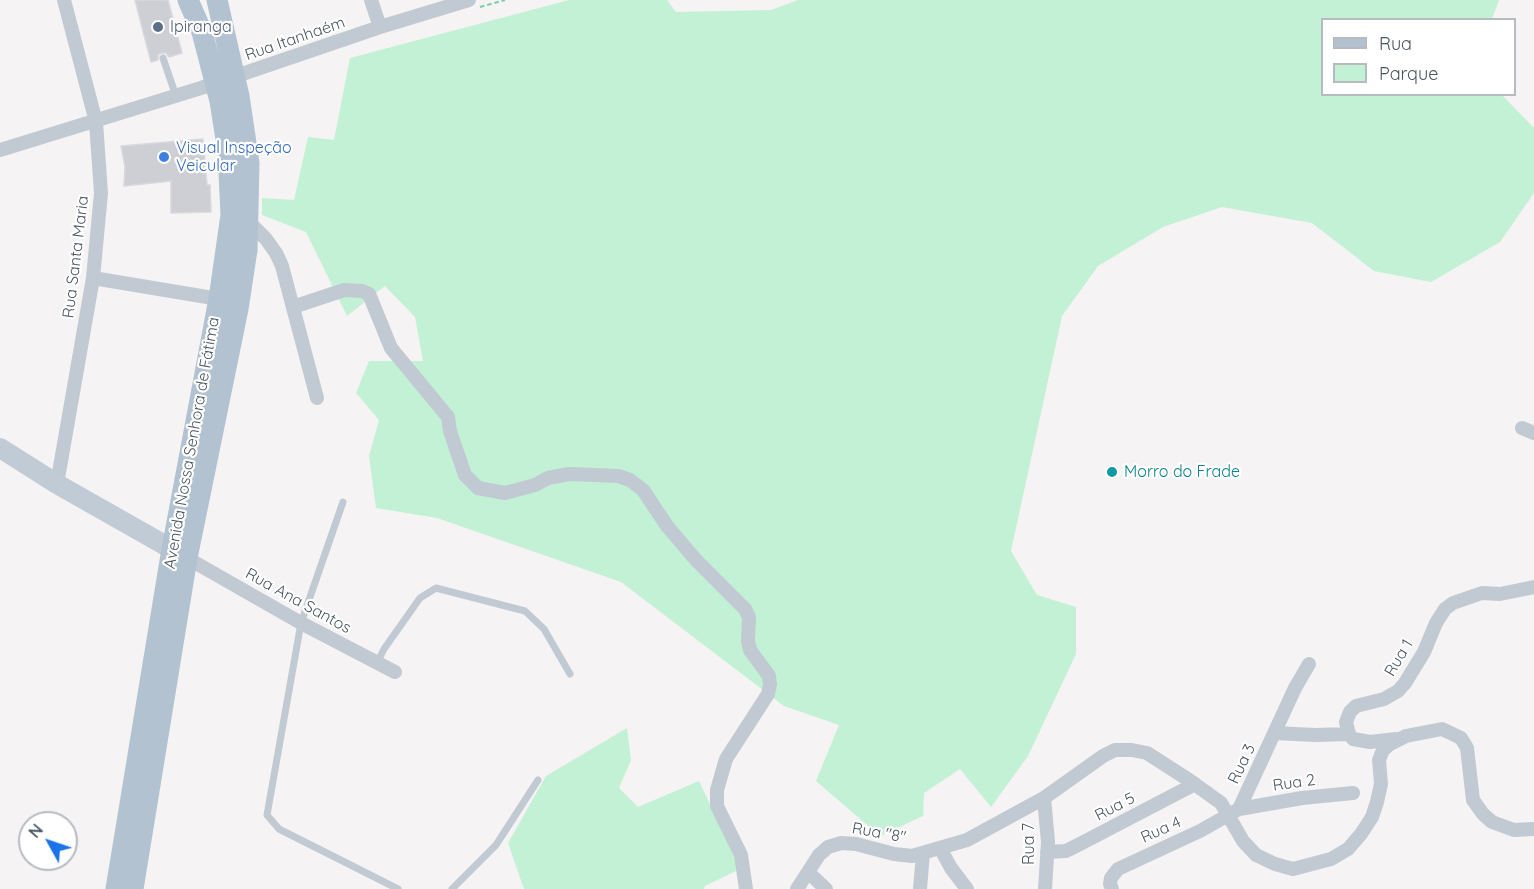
<!DOCTYPE html>
<meta charset="utf-8">
<style>
body{margin:0}
#map{position:relative;width:1534px;height:889px;overflow:hidden;background:#f5f3f3;font-family:Quicksand,sans-serif}
canvas{display:block}
.legend{position:absolute;left:1321px;top:18px;width:195px;height:78px;box-sizing:border-box;background:#fff;border:2px solid #b7bbc0;margin:0;padding:8px 10px;list-style:none;font-size:18px;color:#4a5661}
.legend li{display:flex;align-items:center;gap:12px;height:30px}
.legend b{width:30px;border:2px solid #b7bbc0}
.north{position:absolute;left:18px;top:811px;width:60px;height:60px;box-sizing:border-box;background:#fff;border:2px solid #b7bbc0;border-radius:50%;rotate:310deg;font-size:16px;font-weight:700;line-height:24px;text-align:center;color:#4a5661}
.north::after{content:'';display:block;margin:auto;width:21px;height:27px;background:#1a73e8;clip-path:polygon(50% 0,100% 100%,50% 72%,0 100%)}
</style>
<div id="map">
<canvas width="1534" height="889"></canvas>
<ul class="legend">
<li><b style="height:8px;background:#b3c2d1"></b>Rua</li>
<li><b style="height:16px;background:#c3f1d5"></b>Parque</li>
</ul>
<div class="north">N</div>
</div>
<script>
const c = document.querySelector('canvas').getContext('2d');
c.lineJoin = 'round';
function fillPath(path, color) { c.fillStyle = color; c.fill(path, 'evenodd'); }
const shape = rows => new Path2D(rows.map(r => 'M' + r).join(''));
function strokePath(path, color, width, dash) { c.strokeStyle = color; c.lineWidth = width; c.lineCap = dash ? 'butt' : 'round'; c.setLineDash(dash || []); c.stroke(path); }
function write(font, color, halo, rows, align = 'center') {
  c.font = font + ' Quicksand,sans-serif'; c.lineWidth = 4.5; c.setLineDash([]); c.textBaseline = 'middle'; c.strokeStyle = halo; c.fillStyle = color; for (const [text, x, y, turn = 0] of rows) {
    c.save(); c.translate(x, y); c.rotate((+turn || 0) * Math.PI / 180); c.textAlign = isNaN(turn) ? turn : align; if (halo) c.strokeText(text, 0, 0); c.fillText(text, 0, 0); c.restore();
  }
}
const green = shape([
 [569,0,667,0,676,12,771,10,798,0,1499,0,1492,19,1322,20,1322,94,1502,95,1534,128,1534,193,1500,242,1431,282,1374,271,1312,223,1222,207,1163,227,1098,266,1062,316,1011,551,1037,595,1076,607,1076,654,1028,756,991,807,960,769,924,793,923,816,880,836,816,781,839,725,784,706,621,582,437,518,376,508,369,456,379,420,356,393,369,361,423,361,415,317,385,286,347,316,306,232,262,215,262,198,294,200,308,137,334,140,350,58],
 [627,728,631,760,619,788,638,807,699,781,740,869,705,886,704,889,524,889,508,843,546,776]
]);
const building = shape([
 [135,0,168,0,182,53,169,57,166,53,162,53,158,55,158,60,151,62,135,0],
 [203,139,207,185,210,185,211,212,171,213,171,181,124,186,125,167,121,146,203,139]
]);
const path = shape([
 [480,7,505,0]
]);
const service = shape([
 [163,58,176,96],
 [343,502,301,623,267,815,279,829,398,889],
 [377,663,384,649,420,598,436,588,525,611,544,629,570,674],
 [452,889,496,845,538,780]
]);
const minor = shape([
 [371,0,380,27],
 [0,150,201,88,380,27,469,0],
 [248,221,266,239,276,253,282,266,317,398],
 [93,278,219,299],
 [293,307,344,290,362,291,369,294,391,348,448,417,450,431,465,475,478,488,505,493,535,485,548,478,569,474,618,476,630,480,643,490,667,526,696,560,745,609,749,617,748,641,750,650,769,676,770,685,768,694,726,759,717,790,717,806,741,855,746,889],
 [1522,428,1534,433],
 [57,484,93,278,101,193,96,122,64,0],
 [187,558,301,623,395,672],
 [1275,733,1315,735,1349,734],
 [1396,739,1370,742,1353,739,1349,734,1346,722,1350,712,1356,706,1384,699,1398,691,1405,683,1424,652,1436,623,1445,609,1453,603,1482,593,1500,594,1534,587],
 [1044,798,1048,842,1045,889],
 [1239,809,1295,688,1309,664],
 [940,848,951,868,967,889],
 [1047,852,1066,851,1078,845,1195,784],
 [808,872,826,889],
 [797,889,819,855,828,847,841,843,856,844,894,854,912,856,967,840,1044,798,1103,756,1115,750,1132,750,1147,753,1189,780,1221,803,1243,841,1256,855,1275,864,1293,869,1331,859,1348,849,1361,834,1372,817,1377,802,1381,784,1379,760,1383,750,1390,744,1406,736,1442,729,1461,738,1467,748,1473,800,1483,814,1492,822,1514,830,1534,829],
 [920,889,923,853],
 [1112,889,1110,884,1111,878,1118,869,1200,831,1239,809,1302,798,1353,793]
]);
const secondary = shape([
 [0,448,57,484,184,556]
]);
const primary = shape([
 [116,889,172,549,219,299,231,215,228,152,220,101,202,32,188,0],
 [133,889,187,558,238,309,247,250,249,163,239,96,217,0]
]);
const markers = [
 [158,27,6,"#5c6f8a"],
 [164,157,6,"#3f7fe0"],
 [1112,472,6,"#0f9aa8"]
];
const serviceNames = [
 ["Ipiranga",170,27]
];
const streetNames = [
 ["Rua Itanhaém",295,39,-19],
 ["Rua Santa Maria",76,257,-83],
 ["Avenida Nossa Senhora de Fátima",192,443,-80],
 ["Rua Ana Santos",298,601,29],
 ["Rua 1",1399,658,-59],
 ["Rua 3",1242,764,-64],
 ["Rua 2",1294,783,-8],
 ["Rua 5",1115,807,-27],
 ["Rua 4",1161,830,-24],
 ["Rua \"8\"",879,833,10],
 ["Rua 7",1029,844,-90]
];
const shopNames = [
 ["Visual Inspeção",176,148],
 ["Veicular",176,166]
];
const cultureNames = [
 ["Morro do Frade",1124,472]
];
fillPath(green, '#c3f1d5');
fillPath(building, '#cdcfd5');
strokePath(building, '#d7d9de', 1.5);
strokePath(path, '#7ad0a6', 2, [4.5, 3]);
strokePath(service, '#c1cad2', 7);
strokePath(minor, '#c1cad2', 14);
strokePath(secondary, '#c1cbd6', 20);
strokePath(primary, '#b3c2d1', 21);
for (const [x, y, r, color] of markers) { const dot = new Path2D(); dot.arc(x, y, r, 0, 2 * Math.PI); c.fillStyle = color; c.fill(dot); strokePath(dot, '#fff', 2); }
write('16px', '#4e5e75', '#fff', serviceNames, 'left');
write('16px', '#4a5661', '#fff', streetNames);
write('16px', '#366cbe', '#fff', shopNames, 'left');
write('16px', '#0d838f', '#fff', cultureNames, 'left');
</script>
